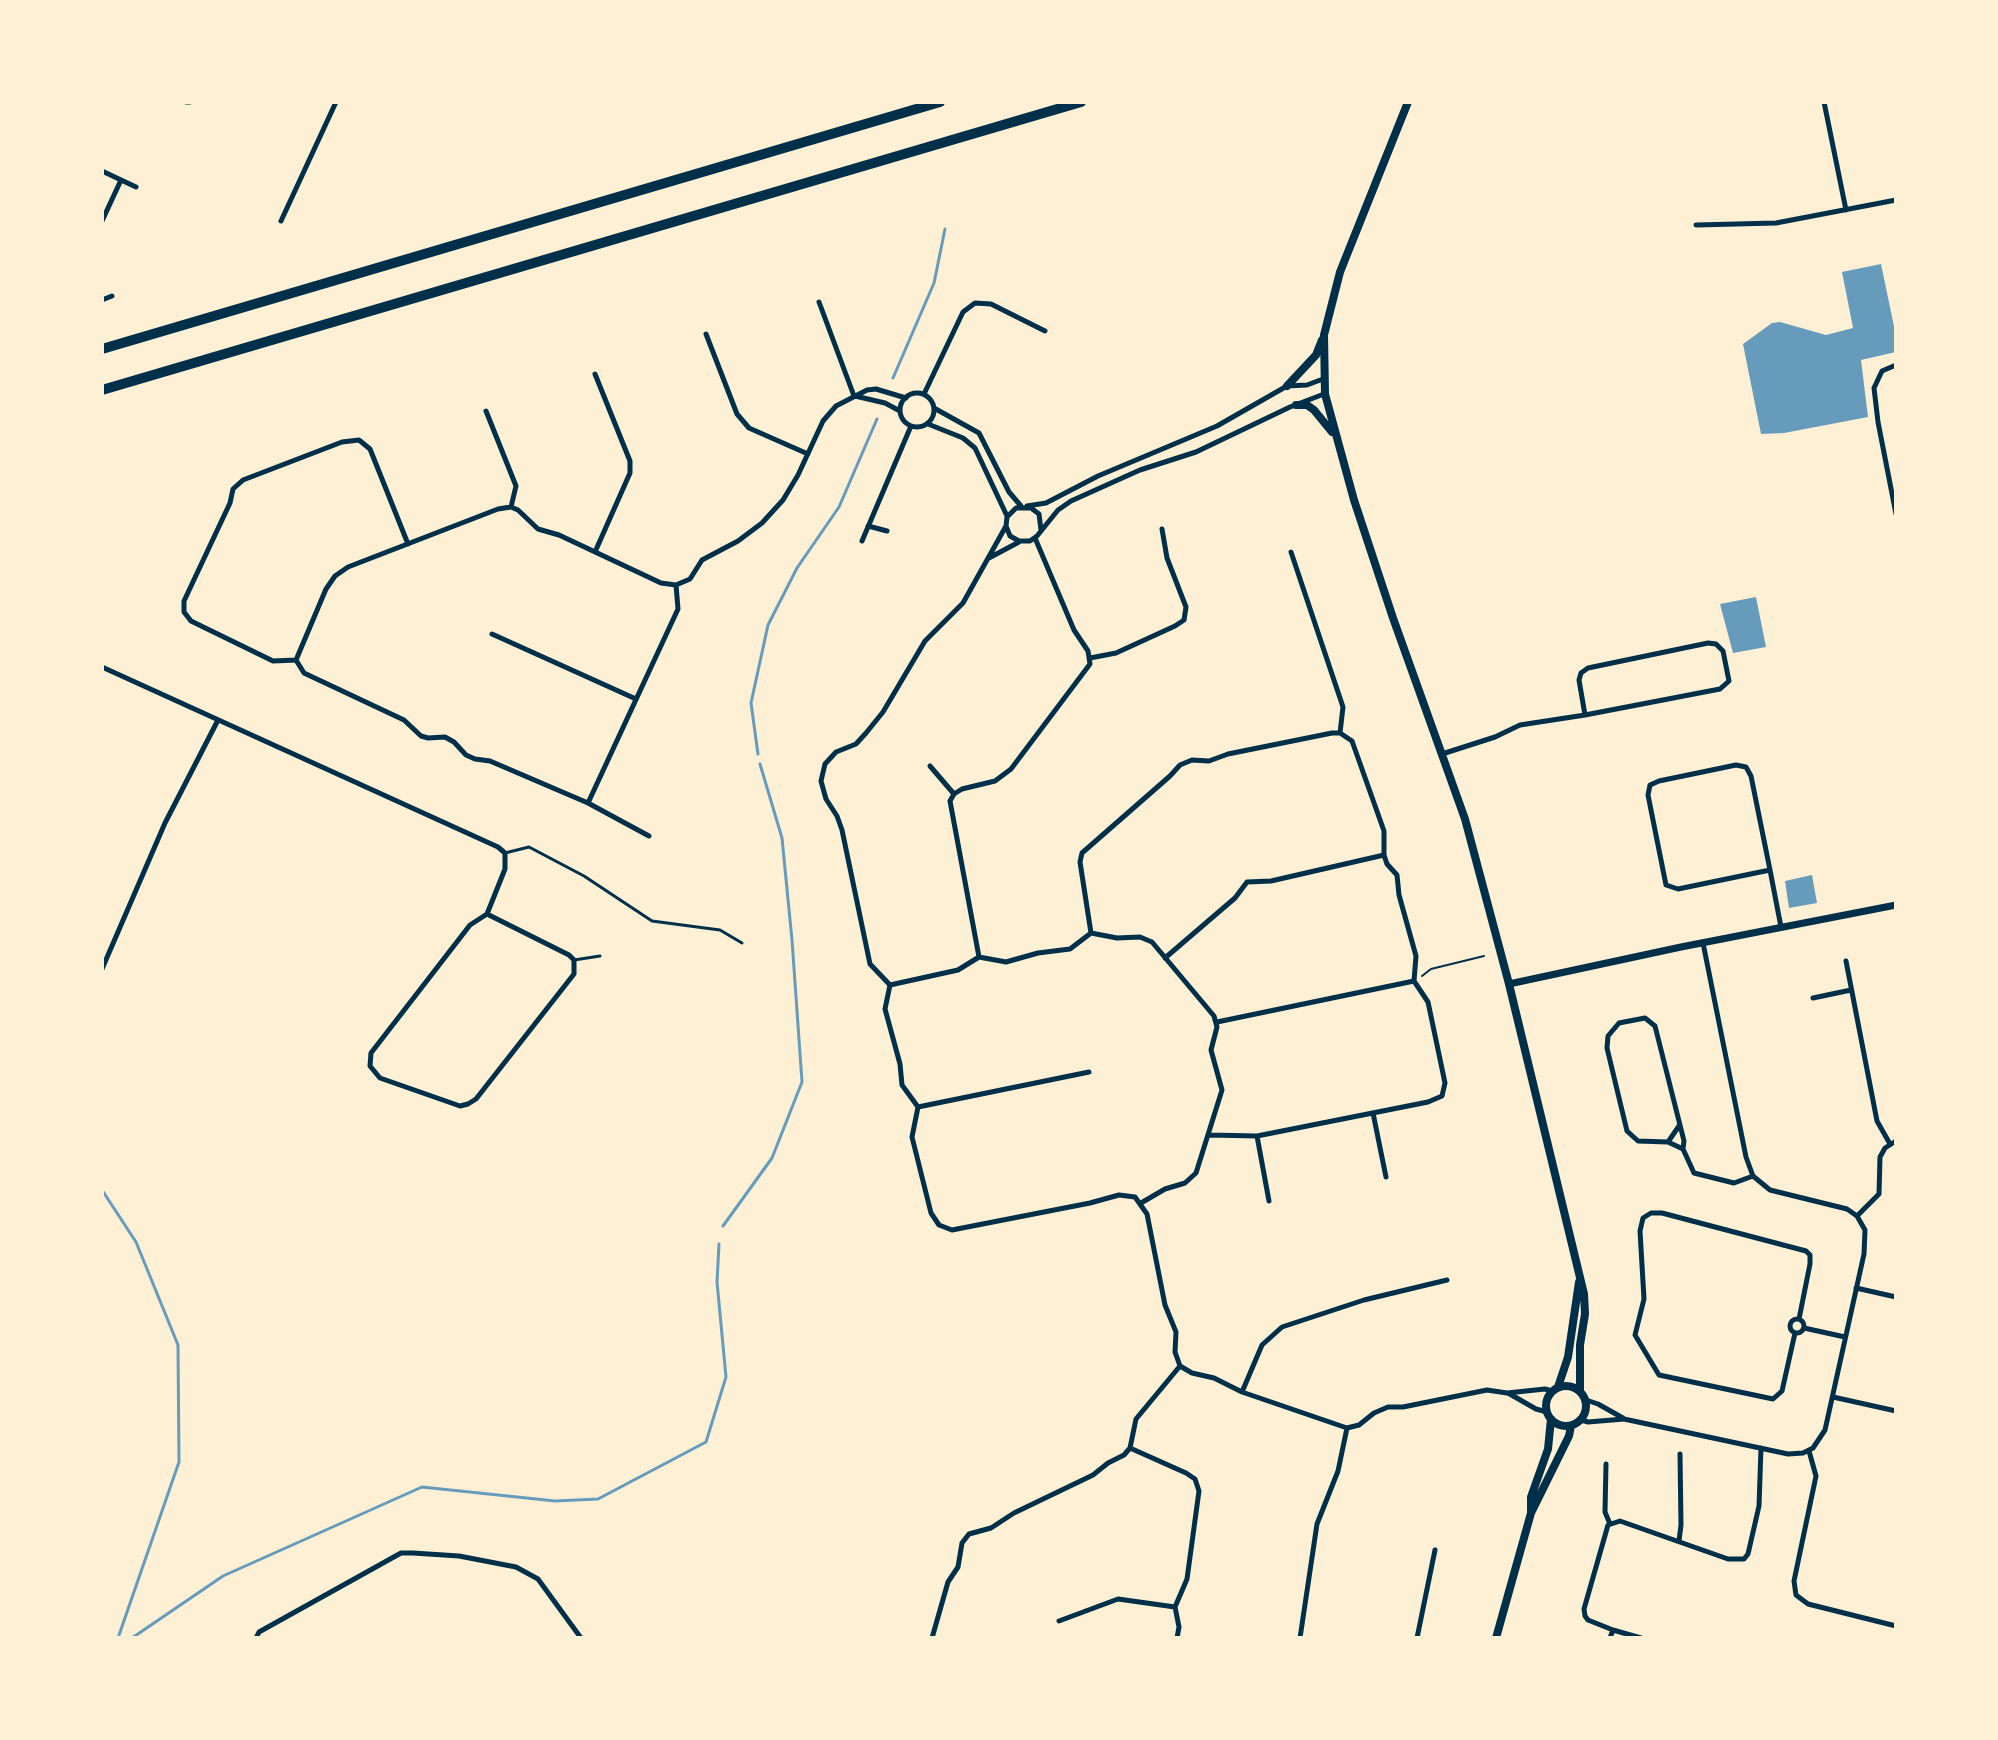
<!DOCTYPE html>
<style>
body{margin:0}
#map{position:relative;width:1998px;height:1740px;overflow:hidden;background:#fdf0d5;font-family:"Nunito Sans",sans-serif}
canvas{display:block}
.frame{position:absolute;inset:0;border:104px solid #fdf0d5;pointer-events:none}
</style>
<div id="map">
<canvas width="1998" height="1740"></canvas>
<div class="frame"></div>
</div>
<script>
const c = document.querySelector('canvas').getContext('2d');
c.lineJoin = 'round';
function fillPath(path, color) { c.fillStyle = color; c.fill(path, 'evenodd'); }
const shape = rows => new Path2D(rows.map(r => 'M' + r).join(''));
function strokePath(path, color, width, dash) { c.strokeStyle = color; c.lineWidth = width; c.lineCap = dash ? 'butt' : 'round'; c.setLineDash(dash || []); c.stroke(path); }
const water = shape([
 [1881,264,1896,336,1896,352,1861,360,1868,417,1784,433,1761,434,1743,344,1772,323,1780,322,1826,335,1853,328,1842,272],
 [1756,597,1766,647,1733,653,1720,604],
 [1812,875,1817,903,1789,908,1785,881]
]);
const stream = shape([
 [893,378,934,283,945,229],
 [758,754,751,703,768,625,797,568,839,507,877,419],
 [102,1190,136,1242,178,1345,179,1462,118,1638],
 [723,1226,772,1158,802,1082,792,940,782,838,760,764],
 [132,1638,223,1576,422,1487,555,1501,598,1499,706,1442,726,1377,717,1282,719,1244]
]);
const path = shape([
 [1422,976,1431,969,1484,956]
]);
const service = shape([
 [505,853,529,847,584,876,652,921,720,930,742,943],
 [574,960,600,956]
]);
const minor = shape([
 [186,102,190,102],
 [1824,102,1846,210],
 [102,171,136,187],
 [102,221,121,180],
 [281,221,336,102],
 [1696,225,1776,223,1896,200],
 [102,300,112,296],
 [819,302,854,396],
 [706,334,737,414,749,428,808,454],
 [1896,365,1882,371,1874,388,1878,422,1896,514],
 '900 410a17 17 0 1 1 34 0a17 17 0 1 1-34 0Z',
 [924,394,963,312,975,303,991,304,1045,331],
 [855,396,885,403,900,411],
 [934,408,979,433,1009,492,1021,506],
 [486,411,516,486,511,507],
 [928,424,963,438,975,448,1007,516],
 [1027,506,1046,503,1098,476,1217,426,1287,386,1307,385,1323,379],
 [868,526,887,531],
 [1006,526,963,603,925,641,883,712,866,733,856,744,836,752,825,764,821,781,826,799,837,816,842,830,870,964,890,985,885,1009,900,1064,902,1085,918,1107,912,1137,931,1213,939,1225,952,1230,1090,1203,1119,1195,1135,1197,1147,1214,1165,1305,1176,1332,1175,1352,1180,1366,1192,1373,1214,1378,1242,1392,1347,1428,1359,1425,1374,1413,1388,1407,1403,1407,1487,1390,1507,1393,1545,1389,1552,1391],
 [1041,530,1039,514,1031,508,1016,508,1007,517,1006,526,1010,536,1019,541,1030,541,1037,536,1058,510,1071,501,1140,470,1196,452,1290,407,1324,394],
 [862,541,911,426],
 [595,552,630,473,630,461,595,374],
 [1291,552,1343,707,1340,733],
 [989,558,1019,542],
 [492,634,636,699],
 [1090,658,1116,653,1175,626,1184,620,1186,607,1167,558,1162,529],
 [296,660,326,589,335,576,348,567,498,509,511,507,518,510,538,529,559,535,661,583,676,585,690,579,702,560,738,541,762,523,783,500,798,475,823,421,836,406,867,390,876,389,906,398],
 [296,660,304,673,404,720,421,736,428,738,445,737,454,742,466,755,475,759,490,761,588,803,678,609,676,585],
 [296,660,273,661,191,621,184,612,184,601,230,503,233,489,243,480,342,442,359,440,370,449,408,544],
 [102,667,498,847,505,853,505,869,487,914,470,925,371,1053,370,1066,380,1078,460,1106,468,1104,476,1099,574,974,574,960,569,955,487,914],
 [1442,754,1495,737,1520,725,1585,715,1579,680,1581,673,1588,668,1708,643,1716,644,1723,651,1729,681,1720,689,1585,715],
 [930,766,954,794],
 [588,803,649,836],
 [1770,870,1751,776,1746,767,1736,765,1659,781,1650,785,1648,795,1666,885,1678,889,1770,870,1781,927],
 [1091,933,1080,862,1082,853,1170,776,1180,765,1192,760,1209,761,1228,754,1332,733,1340,733,1352,741,1384,831,1384,855,1387,864,1397,875,1399,895,1416,956,1414,981,1428,1002,1445,1083,1442,1096,1428,1102,1257,1136,1209,1135],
 [979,957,950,801,954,794,962,789,995,781,1011,769,1090,664,1088,651,1074,630,1035,538],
 [1165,958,1235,898,1247,882,1271,881,1384,855],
 [1846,961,1877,1121,1890,1144],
 [102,969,165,823,218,720],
 [890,985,958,970,979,957,1006,962,1038,953,1070,949,1091,933,1117,938,1140,937,1152,942,1214,1016,1217,1027,1211,1050,1222,1090,1196,1173,1185,1183,1165,1189,1141,1203],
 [1813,998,1851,990],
 [1217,1022,1414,981],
 [918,1107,1089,1072],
 [1373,1113,1386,1177],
 [1257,1136,1269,1201],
 [1668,1142,1679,1126],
 [1683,1149,1668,1142,1638,1141,1627,1131,1607,1048,1608,1036,1619,1023,1645,1018,1655,1026,1684,1141,1683,1149,1694,1173,1734,1183,1753,1176],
 [1857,1216,1879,1194,1880,1157,1885,1148,1896,1141],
 [1856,1288,1896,1297],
 '1790 1326a7 7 0 1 1 14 0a7 7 0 1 1-14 0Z',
 [1804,1328,1845,1337],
 [1795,1333,1782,1391,1773,1399,1659,1375,1635,1335,1644,1299,1640,1231,1643,1218,1651,1213,1662,1213,1806,1251,1810,1255,1810,1264,1799,1319],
 [1242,1392,1262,1345,1282,1327,1364,1300,1447,1280],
 [1508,1393,1536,1409,1547,1412],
 [1833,1397,1896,1411],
 [1586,1400,1598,1404,1623,1418],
 [1581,1420,1588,1422,1624,1419,1788,1454,1803,1453,1813,1448,1825,1430,1864,1254,1865,1230,1857,1216,1847,1209,1770,1190,1753,1176,1746,1157,1703,943],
 [1130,1448,1186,1473,1195,1479,1199,1491,1187,1579,1175,1607,1179,1627,1177,1638],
 [1809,1451,1816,1476,1794,1581,1796,1595,1808,1604,1896,1626],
 [1606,1464,1605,1512,1610,1524],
 [1679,1541,1681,1525,1680,1454],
 [1059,1621,1118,1599,1175,1607],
 [256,1638,259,1632,401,1553,413,1553,459,1556,516,1567,538,1579,581,1638],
 [932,1638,948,1582,958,1567,962,1543,969,1534,991,1528,1014,1513,1093,1475,1108,1463,1124,1455,1130,1448,1136,1419,1180,1366],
 [1300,1638,1317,1524,1338,1471,1347,1428],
 [1417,1638,1435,1550],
 [1610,1638,1613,1630],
 [1641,1638,1613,1630,1588,1620,1585,1616,1584,1609,1608,1525,1620,1521,1728,1559,1744,1559,1748,1554,1759,1506,1761,1448]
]);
const tertiary = shape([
 [1509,984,1681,947,1896,905]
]);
const secondary = shape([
 [1408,102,1340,272,1324,335,1325,394,1354,500,1393,618,1465,819,1509,984,1584,1294,1585,1314,1580,1345,1580,1391],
 [1287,386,1316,355,1322,340],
 [1296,405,1307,405,1314,410,1332,432],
 '1546 1406a20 20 0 1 1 40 0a20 20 0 1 1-40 0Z',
 [1558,1387,1568,1357,1579,1282],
 [1531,1512,1531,1497,1548,1449,1551,1419],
 [1496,1638,1531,1513,1569,1436,1571,1426]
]);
const motorway = shape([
 [102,349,940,102],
 [102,390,1081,102]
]);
fillPath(water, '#669bbc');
strokePath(stream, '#669bbc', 3);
strokePath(path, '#003049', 2);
strokePath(service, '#003049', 3);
strokePath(minor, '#003049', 5);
strokePath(tertiary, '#003049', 7);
strokePath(secondary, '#003049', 8);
strokePath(motorway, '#003049', 10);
</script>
